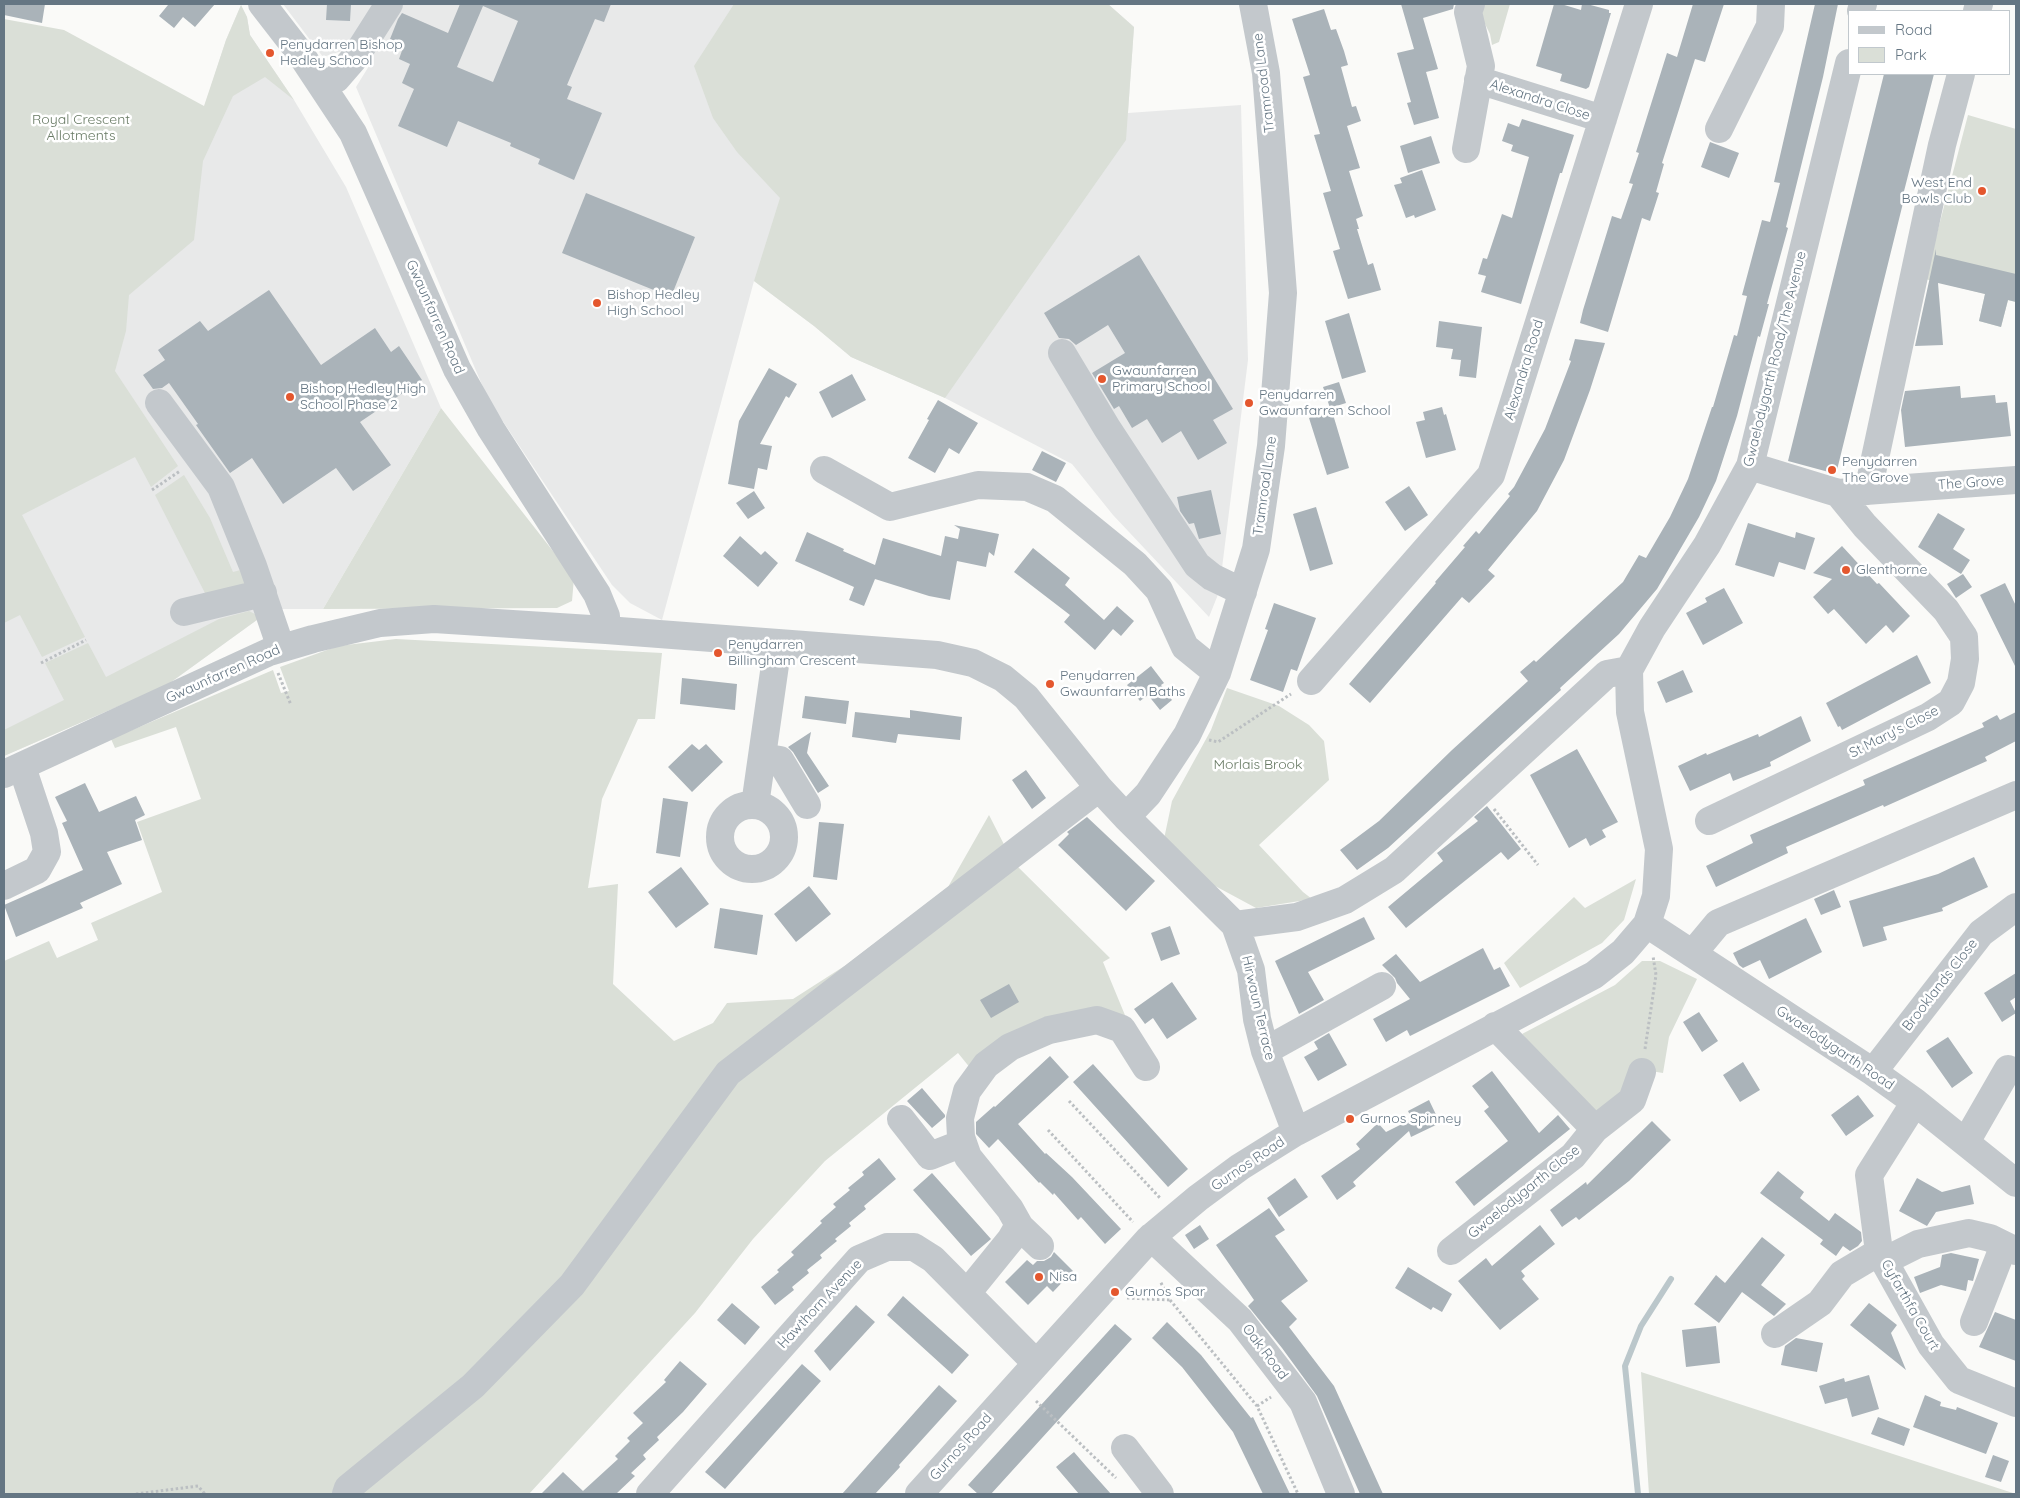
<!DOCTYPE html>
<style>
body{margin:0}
#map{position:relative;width:2020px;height:1498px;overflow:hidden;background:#fafaf8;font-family:Quicksand,sans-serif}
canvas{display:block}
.frame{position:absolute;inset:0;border:5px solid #657683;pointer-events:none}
.legend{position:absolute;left:1848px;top:10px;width:162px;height:65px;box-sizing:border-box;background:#fff;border:1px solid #c1c8cd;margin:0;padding:6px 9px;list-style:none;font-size:15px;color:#657683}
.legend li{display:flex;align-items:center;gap:10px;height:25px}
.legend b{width:25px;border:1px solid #c1c8cd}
</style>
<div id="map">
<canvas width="2020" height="1498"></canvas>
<div class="frame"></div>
<ul class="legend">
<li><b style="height:6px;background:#c3c8cc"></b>Road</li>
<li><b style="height:14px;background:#dadfd7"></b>Park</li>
</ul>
</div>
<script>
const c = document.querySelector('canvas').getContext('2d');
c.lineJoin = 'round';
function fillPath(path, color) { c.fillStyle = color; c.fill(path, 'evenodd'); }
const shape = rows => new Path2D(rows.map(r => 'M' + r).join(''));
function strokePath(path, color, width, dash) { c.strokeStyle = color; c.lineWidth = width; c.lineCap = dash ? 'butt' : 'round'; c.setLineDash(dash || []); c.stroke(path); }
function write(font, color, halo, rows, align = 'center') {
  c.font = font + ' Quicksand,sans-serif'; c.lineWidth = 5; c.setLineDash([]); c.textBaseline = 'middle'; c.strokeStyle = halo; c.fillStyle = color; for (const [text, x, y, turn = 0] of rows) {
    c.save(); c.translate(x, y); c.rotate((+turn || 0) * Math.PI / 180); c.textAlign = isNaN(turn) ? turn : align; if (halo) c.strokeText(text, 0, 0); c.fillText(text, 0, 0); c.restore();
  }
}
const built = shape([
 [283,4,1108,4,1134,27,1128,113,1241,105,1248,360,1219,592,1209,617,1113,515,1072,464,945,398,851,357,814,326,754,281,662,620,630,603,612,585,488,399,356,87,369,66,348,49,323,57],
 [241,5,247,17,250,35,294,100,346,187,441,408,323,609,281,609,261,617,167,685,4,756,4,457,205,105,226,40]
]);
const green = shape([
 [734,4,1108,4,1134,27,1126,140,945,398,851,357,814,326,754,281,780,198,737,152,713,118,694,66],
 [1483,4,1510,4,1499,42,1492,45,1490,34,1481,16],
 [241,5,247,17,250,35,294,100,265,77,233,96,203,161,194,240,129,295,126,331,115,371,178,466,151,487,135,457,22,515,85,637,42,657,20,615,4,623,4,19,64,30,204,106,226,40],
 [1968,115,2016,129,2016,302,2008,300,2001,327,1979,321,1985,294,1925,279],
 [441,408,574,578,572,601,557,608,323,609],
 [184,475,210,518,233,572,248,568,249,584,207,597,155,495],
 [249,611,261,617,167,685,4,756,4,730,64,700,45,663,88,643,106,677,219,619],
 [396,639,662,653,655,719,638,719,602,799,588,888,618,884,613,984,674,1041,713,1023,727,1003,793,999,846,965,948,887,989,815,1013,862,1110,958,1103,962,1127,1020,971,1069,958,1053,825,1161,753,1239,695,1313,529,1494,4,1494,4,961,49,941,57,958,98,940,91,923,162,892,137,822,201,799,176,727,115,748,111,739,273,670,281,693,289,691,280,667,338,646],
 [1227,688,1279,706,1309,725,1324,741,1329,780,1259,845,1303,892,1312,899,1256,908,1204,880,1164,839,1172,801,1211,730],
 [1636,879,1624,920,1602,943,1520,988,1504,963,1574,897,1585,908],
 [1642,961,1660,961,1697,979,1669,1037,1663,1073,1638,1069,1628,1094,1601,1115,1589,1113,1522,1034,1615,985],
 [1641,1372,2016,1494,1649,1494]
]);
const stream = shape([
 [1638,1494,1625,1366,1641,1326,1671,1279]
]);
const building = shape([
 [4,4,45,4,42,23,4,15],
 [167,4,215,4,195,27,183,17,174,28,159,16,168,5],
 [327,4,351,4,350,21,326,20],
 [460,4,611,4,604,22,595,19,567,85,572,87,567,99,602,113,574,180,538,164,540,159,510,146,511,143,458,121,447,147,398,126,414,89,402,83,410,64,399,59,404,45,390,39,398,19,402,13,448,33],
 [483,6,518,21,493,82,457,67],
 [1401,4,1454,4,1453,9,1423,18,1438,69,1426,72,1439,118,1414,125,1407,103,1411,102,1397,53,1414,49],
 [1554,4,1561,4,1581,10,1582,4,1587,4,1609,10,1609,13,1611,13,1589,87,1586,89,1560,81,1562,74,1536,66],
 [1693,4,1724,4,1705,62,1695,59,1662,163,1664,164,1656,192,1659,193,1650,221,1642,218,1608,332,1580,323,1583,310,1612,216,1621,219,1633,184,1629,183,1639,153,1636,152,1667,53,1677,57],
 [1815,4,1838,4,1823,77,1786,227,1788,228,1767,304,1769,304,1760,337,1758,336,1737,416,1716,481,1699,517,1657,589,1619,634,1560,688,1561,690,1388,848,1357,870,1340,850,1379,821,1452,750,1528,681,1520,672,1534,660,1536,662,1623,582,1639,555,1646,558,1670,517,1688,479,1712,407,1713,407,1734,335,1737,336,1747,296,1742,295,1762,220,1770,222,1780,183,1774,182],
 [1324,9,1331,30,1336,29,1344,51,1348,65,1341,67,1352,107,1356,106,1361,121,1347,126,1360,168,1349,171,1363,216,1356,219,1359,229,1357,229,1368,265,1373,263,1381,290,1348,299,1333,251,1340,249,1323,193,1331,191,1314,135,1320,134,1303,77,1310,75,1292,19],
 [1884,74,1934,74,1902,199,1904,199,1836,474,1788,461],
 [1522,119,1574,135,1562,173,1560,173,1521,304,1481,292,1486,276,1478,274,1483,258,1487,259,1502,214,1512,218,1529,157,1511,151,1513,145,1502,141,1508,123,1519,127],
 [1431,136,1440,163,1408,173,1400,146],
 [1710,142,1739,153,1729,178,1701,167],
 [1422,170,1436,210,1415,218,1414,215,1406,218,1394,185,1402,183,1400,178],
 [586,193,695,237,671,297,562,253],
 [1936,249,1936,255,2016,274,2016,302,2008,300,2001,327,1979,321,1985,294,1938,283,1943,345,1915,346],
 [1139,255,1233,409,1213,420,1227,443,1198,460,1181,431,1162,443,1147,419,1132,428,1119,406,1114,409,1092,373,1125,353,1108,325,1076,345,1069,339,1059,338,1044,313],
 [269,290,321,365,375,328,391,352,399,346,422,380,360,422,391,465,353,491,336,468,283,504,252,458,230,473,196,425,198,424,169,383,162,388,153,389,143,375,165,360,158,350,200,321,208,331],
 [1349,313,1366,372,1342,379,1325,321],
 [1439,321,1482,327,1476,378,1459,376,1461,360,1451,359,1453,349,1436,347],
 [1575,339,1605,343,1590,390,1564,460,1537,511,1488,570,1495,576,1469,603,1462,597,1370,703,1349,684,1436,583,1435,582,1465,547,1463,546,1476,531,1479,534,1510,496,1508,494,1514,487,1545,429,1571,361,1569,360],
 [769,368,797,384,789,398,786,396,760,444,772,446,767,470,758,468,754,489,728,484,739,421],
 [852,374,866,400,832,418,819,392],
 [1339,382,1346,403,1330,408,1323,387],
 [1960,386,1961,398,1995,395,1996,403,2007,402,2011,436,1905,447,1901,410,1905,391],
 [938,400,978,423,959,454,949,448,935,473,908,458,929,420,927,419],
 [1442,407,1444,415,1446,414,1456,450,1426,458,1416,422,1425,420,1423,412],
 [1332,411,1349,468,1327,475,1309,418],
 [1042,451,1066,463,1056,482,1032,470],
 [1409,486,1428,515,1405,531,1385,502],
 [1211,490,1221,534,1199,539,1194,523,1189,524,1180,511,1177,497],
 [754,491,765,508,748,519,736,503],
 [1316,507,1333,564,1310,571,1293,514],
 [1938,513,1965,529,1953,549,1970,560,1961,574,1918,547],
 [1748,523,1795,538,1796,532,1815,538,1805,570,1779,562,1774,577,1735,565],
 [954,525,999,534,994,556,989,552,986,567,957,561,950,600,929,596,875,579,864,606,849,600,854,587,795,561,807,532,844,549,843,551,875,565,883,538,941,556,945,536,958,539,960,529],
 [740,536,761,555,765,551,778,563,758,587,723,556],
 [1842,546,1877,584,1879,583,1910,616,1893,633,1886,625,1866,644,1834,609,1828,614,1813,597,1832,579,1813,573],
 [1033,548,1070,578,1065,585,1104,620,1117,606,1134,621,1121,636,1113,629,1095,650,1064,622,1070,615,1014,572],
 [1963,574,1972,587,1956,598,1947,584],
 [2005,583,2016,606,2016,668,1980,595],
 [1724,588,1743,623,1703,645,1686,613,1707,602,1705,598],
 [1274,603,1316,618,1297,671,1291,669,1283,692,1250,680,1268,630,1265,629],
 [1917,655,1931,683,1842,730,1840,726,1838,727,1826,703],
 [1151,666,1164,683,1161,685,1172,700,1160,710,1148,695,1140,701,1127,685],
 [1683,670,1693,692,1666,703,1657,682],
 [682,678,737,684,735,710,680,704],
 [805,696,849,701,846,724,802,718],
 [910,710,962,717,960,740,898,734,896,743,852,737,855,712,910,718],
 [2016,712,2016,741,1985,757,1987,761,1884,807,1883,805,1786,847,1788,853,1716,887,1706,866,1753,843,1750,835,1865,785,1863,780,1984,727,1982,723,1997,715,2000,720],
 [1801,716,1811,741,1770,762,1771,766,1733,781,1730,773,1690,791,1678,766,1706,753,1707,755,1758,734,1759,737],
 [811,732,807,753,829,786,818,793,793,752,788,747],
 [692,744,699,750,706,744,723,762,692,792,668,767],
 [1577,749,1618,822,1602,830,1606,837,1590,846,1586,838,1569,848,1530,775],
 [1026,770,1046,798,1032,809,1012,780],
 [85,783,99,812,136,796,145,815,135,820,142,840,107,852,122,884,80,903,83,908,16,937,4,905,83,870,62,823,67,821,55,797],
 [663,798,688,802,680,857,656,853],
 [1487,806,1521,849,1508,860,1501,852,1406,928,1388,907,1443,861,1437,853,1478,821,1474,817],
 [1087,817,1155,881,1126,911,1058,845,1069,834,1067,832],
 [819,822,844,824,837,880,813,877],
 [1974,857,1988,887,1942,908,1943,911,1883,927,1887,940,1863,947,1849,901,1938,874],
 [681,867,709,904,676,928,648,892],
 [809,886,831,914,796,942,774,914],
 [1834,890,1841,907,1821,915,1814,899],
 [720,908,763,915,757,955,714,948],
 [1364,917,1375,939,1308,972,1324,1000,1299,1014,1275,961],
 [1806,918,1822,952,1769,979,1760,960,1743,968,1739,965,1733,953],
 [1170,926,1180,954,1161,961,1151,933],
 [1483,948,1494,970,1500,967,1510,986,1410,1036,1407,1030,1386,1042,1373,1019,1410,999,1397,983,1395,978,1382,965,1396,954,1420,982],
 [2016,973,2016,997,2010,1001,2016,1013,2002,1022,1984,993],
 [1172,982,1197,1019,1167,1039,1153,1018,1145,1024,1134,1009],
 [1009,984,1019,1002,991,1018,980,1000],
 [1699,1012,1718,1041,1702,1052,1683,1022],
 [1329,1033,1347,1065,1318,1081,1304,1057,1318,1049,1314,1042],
 [1948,1037,1973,1073,1952,1088,1926,1051],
 [1050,1056,1069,1077,1018,1124,1045,1154,1046,1153,1072,1177,1121,1229,1105,1244,1081,1217,1078,1220,1054,1193,1053,1195,1040,1182,1039,1183,998,1139,989,1148,976,1134,976,1122,994,1106,995,1107],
 [1743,1062,1760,1090,1740,1102,1723,1075],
 [1093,1064,1188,1169,1168,1187,1073,1082],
 [1492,1071,1539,1133,1558,1115,1570,1129,1474,1206,1455,1182,1508,1141,1484,1111,1489,1107,1472,1086],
 [922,1088,945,1115,945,1117,932,1128,907,1101],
 [1858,1095,1874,1116,1846,1136,1831,1115],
 [1429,1100,1440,1123,1411,1137,1409,1131,1353,1182,1356,1186,1337,1200,1321,1176,1360,1149,1356,1144,1378,1123,1386,1132,1412,1119,1408,1111],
 [1652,1121,1671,1140,1629,1181,1579,1220,1576,1217,1562,1227,1550,1210,1586,1182,1587,1185],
 [879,1158,896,1179,864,1206,866,1209,849,1223,851,1226,835,1239,837,1241,820,1255,822,1258,807,1270,809,1273,792,1287,794,1290,775,1305,761,1287,779,1272,777,1270,794,1255,791,1252,822,1223,820,1221,836,1207,833,1204,850,1190,848,1188,864,1175,862,1172],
 [1778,1171,1804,1192,1800,1198,1829,1221,1835,1213,1861,1232,1862,1241,1858,1246,1850,1251,1843,1246,1836,1256,1820,1244,1823,1240,1760,1193],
 [932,1173,991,1239,971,1256,913,1190],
 [1295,1178,1308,1197,1279,1217,1267,1198],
 [1917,1178,1942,1192,1970,1185,1974,1204,1936,1212,1927,1226,1899,1211],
 [1269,1208,1285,1230,1275,1236,1308,1281,1281,1301,1297,1319,1289,1327,1334,1386,1383,1494,1360,1494,1317,1396,1282,1348,1248,1306,1254,1300,1216,1245],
 [1200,1225,1209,1239,1194,1249,1185,1235],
 [1540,1225,1555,1244,1521,1271,1525,1276,1522,1279,1539,1299,1500,1330,1458,1281,1486,1258,1492,1266],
 [1762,1237,1785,1255,1761,1285,1786,1304,1774,1316,1742,1292,1719,1323,1694,1304,1716,1275,1725,1283],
 [1054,1252,1073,1271,1053,1292,1047,1286,1028,1305,1005,1282,1027,1260,1033,1265,1037,1261,1044,1261,1051,1257],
 [1951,1253,1979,1259,1973,1281,1968,1280,1966,1291,1941,1285,1920,1293,1914,1277,1940,1267,1942,1255],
 [1408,1267,1452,1294,1442,1312,1433,1307,1431,1310,1395,1288],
 [903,1296,969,1355,952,1374,887,1315],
 [732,1303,760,1327,745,1345,717,1320],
 [1869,1303,1897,1325,1891,1333,1906,1370,1850,1325],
 [856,1305,875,1322,830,1371,814,1351],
 [1995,1312,2016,1320,2016,1361,1979,1347],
 [1167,1322,1201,1355,1251,1418,1253,1417,1290,1494,1263,1494,1233,1432,1182,1367,1152,1338],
 [1115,1324,1132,1339,991,1494,978,1494,968,1485],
 [1716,1326,1720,1363,1686,1367,1682,1330],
 [1796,1338,1823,1343,1817,1372,1781,1365,1785,1346],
 [680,1361,707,1384,683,1412,657,1437,659,1440,643,1455,646,1459,631,1473,635,1476,616,1494,541,1494,563,1472,583,1491,618,1459,615,1456,630,1441,627,1438,643,1423,633,1413,666,1382,664,1380],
 [802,1364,821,1381,725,1489,705,1472],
 [1869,1375,1879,1409,1852,1417,1847,1398,1825,1404,1819,1386,1844,1378,1845,1382],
 [939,1385,957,1401,899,1465,900,1467,875,1494,842,1494],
 [1925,1395,1941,1402,1940,1406,1956,1410,1957,1407,1998,1423,1986,1454,1913,1427],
 [1878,1417,1910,1429,1904,1446,1871,1434],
 [1074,1452,1086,1466,1111,1494,1079,1494,1056,1467],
 [1993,1455,2009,1461,2001,1482,1985,1477]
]);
const path = shape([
 [152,490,180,471],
 [41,663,86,640],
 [278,673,291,705],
 [1209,740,1218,742,1291,694],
 [1494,809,1538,865],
 [1645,1049,1656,975,1653,956],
 [1069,1101,1161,1199],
 [1048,1130,1133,1222],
 [1127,1298,1170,1300,1160,1281],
 [1170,1300,1257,1406,1298,1494],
 [1036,1401,1116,1478],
 [1257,1406,1271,1397],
 [136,1494,198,1486,205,1494]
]);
const minor = shape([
 [262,4,300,53,353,133,457,369,491,429,597,594,606,616,606,630],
 [1861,11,1863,4],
 [1977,11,1979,4],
 [1478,80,1603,119],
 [322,85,336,79,356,56,389,4],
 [1719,129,1770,26,1771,4],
 [1466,149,1481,66,1468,12,1471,4],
 [1062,353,1107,428,1197,565,1212,577,1243,592],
 [159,403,221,487,253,566,281,648],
 [1750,466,1838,493,2016,480],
 [824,470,890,507,978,485,1027,487,1055,499,1135,564,1159,590,1185,647,1217,673],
 [1868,491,1942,145,1961,74],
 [184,612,263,593],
 [1311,681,1491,475,1639,4],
 [762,757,780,760,807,805],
 [4,774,269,652,313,639,380,623,434,619,606,630,937,655,973,663,1003,678,1026,697,1099,788,1126,817,1235,925,1251,970,1257,1019,1265,1051,1296,1132],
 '720 837a32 32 0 1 1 64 0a32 32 0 1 1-64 0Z',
 [755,805,778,644],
 [1126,817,1148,794,1187,735,1217,673,1256,549,1271,446,1283,293,1266,73,1253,4],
 [1709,821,1928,717,1951,702,1961,683,1965,659,1964,637,1946,610,1865,526,1838,493],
 [4,886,37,870,47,852,44,833,22,767],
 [1647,924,1873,1072,1915,1102,2016,1183],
 [1235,925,1297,917,1345,900,1394,870,1607,674,1629,670],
 [1693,953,1718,923,2016,795],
 [1495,1026,1595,1129],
 [1265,1051,1382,986],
 [1873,1072,1981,933,2016,907],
 [901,1119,930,1156,963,1143],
 [1966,1142,2008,1069],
 [1019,1226,1040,1246],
 [1151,1237,1240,1320,1303,1402,1341,1494],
 [1451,1251,1573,1156,1595,1129,1632,1100,1642,1072],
 [1879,1252,1931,1345,1959,1380,2016,1403],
 [1884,1261,1918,1244,1969,1233,1990,1238,2016,1251],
 [968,1292,1011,1239,1019,1225,1010,1209,968,1157,961,1137,960,1118,967,1091,986,1065,1010,1047,1049,1030,1097,1020,1122,1029,1146,1067],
 [1974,1322,2004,1245],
 [1775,1334,1820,1303,1842,1274,1879,1252,1869,1175,1915,1102],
 [1125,1448,1160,1494],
 [346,1494,348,1488,473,1386,572,1285,728,1073,1099,788],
 [650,1494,859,1259,887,1247,914,1247,933,1259,1036,1363],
 [919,1494,1149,1239,1198,1198,1240,1167,1296,1132,1594,975,1623,952,1647,924,1656,896,1659,849,1630,712,1629,670,1652,628,1707,545,1750,466,1849,63]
]);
const markers = [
 [270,53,5,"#e4572e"],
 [1982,191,5,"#e4572e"],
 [597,303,5,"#e4572e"],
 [1102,379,5,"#e4572e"],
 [290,397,5,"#e4572e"],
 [1249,403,5,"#e4572e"],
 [1832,470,5,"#e4572e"],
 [1846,570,5,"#e4572e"],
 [718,653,5,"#e4572e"],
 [1050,684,5,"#e4572e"],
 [1350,1119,5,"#e4572e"],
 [1039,1277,5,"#e4572e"],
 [1115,1292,5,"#e4572e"]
];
const poiNames = [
 ["Penydarren Bishop",280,45],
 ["Hedley School",280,61],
 ["West End",1972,183,"right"],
 ["Bowls Club",1972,199,"right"],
 ["Bishop Hedley",607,295],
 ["High School",607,311],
 ["Gwaunfarren",1112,371],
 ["Primary School",1112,387],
 ["Bishop Hedley High",300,389],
 ["School Phase 2",300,405],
 ["Penydarren",1259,395],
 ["Gwaunfarren School",1259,411],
 ["Penydarren",1842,462],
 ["The Grove",1842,478],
 ["Glenthorne",1856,570],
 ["Penydarren",728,645],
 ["Billingham Crescent",728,661],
 ["Penydarren",1060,676],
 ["Gwaunfarren Baths",1060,692],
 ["Gurnos Spinney",1360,1119],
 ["Nisa",1049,1277],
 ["Gurnos Spar",1125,1292]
];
const streetNames = [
 ["Tramroad Lane",1264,83,-97],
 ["Alexandra Close",1540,100,18],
 ["Gwaunfarren Road",435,317,66],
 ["Gwaelodygarth Road/The Avenue",1775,359,-76],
 ["Alexandra Road",1524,370,-73],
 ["The Grove",1971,483,-4],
 ["Tramroad Lane",1265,486,-82],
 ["Gwaunfarren Road",223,674,-24],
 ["St Mary's Close",1894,732,-27],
 ["Brooklands Close",1940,985,-52],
 ["Hirwaun Terrace",1258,1008,77],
 ["Gwaelodygarth Road",1835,1048,34],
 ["Gurnos Road",1248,1164,-34],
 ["Gwaelodygarth Close",1524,1192,-39],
 ["Hawthorn Avenue",820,1304,-47],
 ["Cyfarthfa Court",1910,1305,60],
 ["Oak Road",1265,1352,53],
 ["Gurnos Road",961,1447,-48]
];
const parkNames = [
 ["Royal Crescent",81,120],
 ["Allotments",81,136],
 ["Morlais Brook",1258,765]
];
fillPath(built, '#e8e9e9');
fillPath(green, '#dadfd7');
strokePath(stream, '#bbc7cb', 6);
fillPath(building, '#aab3b9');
strokePath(path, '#bbbfc2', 3, [2.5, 2.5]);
strokePath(minor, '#c3c8cc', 28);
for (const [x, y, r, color] of markers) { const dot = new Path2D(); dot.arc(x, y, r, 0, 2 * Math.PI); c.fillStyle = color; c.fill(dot); strokePath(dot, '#fff', 2); }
write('14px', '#657683', '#fff', poiNames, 'left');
write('14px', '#657683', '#fff', streetNames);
write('14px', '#687a64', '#fff', parkNames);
</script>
